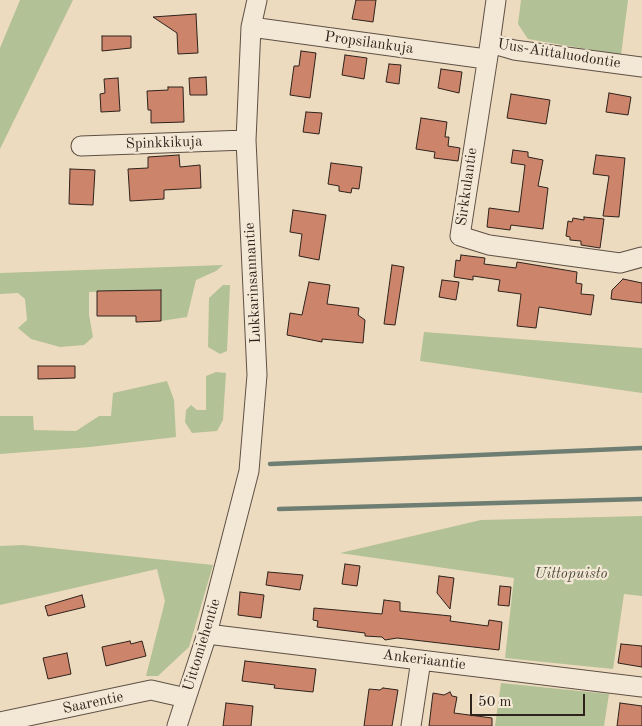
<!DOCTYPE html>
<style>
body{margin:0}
#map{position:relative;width:642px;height:726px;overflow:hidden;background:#eddbbf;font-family:"Old Standard TT",serif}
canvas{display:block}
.scale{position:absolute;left:470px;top:694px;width:115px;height:22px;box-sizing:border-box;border:2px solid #2e221c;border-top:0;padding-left:6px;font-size:15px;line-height:18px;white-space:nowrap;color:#2e221c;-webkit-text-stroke:4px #f3e8d5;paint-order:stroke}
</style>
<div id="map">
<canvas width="642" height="726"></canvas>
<div class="scale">50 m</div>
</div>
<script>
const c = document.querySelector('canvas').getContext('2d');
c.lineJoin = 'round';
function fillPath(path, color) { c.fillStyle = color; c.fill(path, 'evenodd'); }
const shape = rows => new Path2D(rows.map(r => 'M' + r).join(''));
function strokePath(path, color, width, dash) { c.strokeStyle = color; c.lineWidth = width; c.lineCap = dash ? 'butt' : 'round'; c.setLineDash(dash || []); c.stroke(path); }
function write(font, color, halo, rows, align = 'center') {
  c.font = font + ' "Old Standard TT",serif'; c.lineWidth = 4.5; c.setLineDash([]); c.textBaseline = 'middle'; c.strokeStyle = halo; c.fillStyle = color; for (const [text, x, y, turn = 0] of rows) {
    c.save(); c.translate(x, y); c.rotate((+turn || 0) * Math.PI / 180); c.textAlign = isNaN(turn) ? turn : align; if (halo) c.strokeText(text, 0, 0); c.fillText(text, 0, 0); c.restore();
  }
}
const green = shape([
 [20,0,73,0,0,149,0,48],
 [521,0,628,0,621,55,528,39,518,24],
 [223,265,216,271,196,280,187,317,161,321,161,290,89,292,89,315,93,337,84,345,60,347,31,339,18,328,27,320,25,299,18,293,0,294,0,273],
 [223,285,230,285,227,351,220,354,208,347,209,298],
 [424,332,642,348,642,393,420,361],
 [216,372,226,373,223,420,217,431,192,433,185,422,186,410,191,405,197,410,206,410,206,376],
 [167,381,174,400,176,437,90,447,0,454,0,416,33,416,34,430,76,431,99,416,111,416,113,393],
 [642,516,642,596,624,594,613,669,505,658,514,578,340,553,481,520],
 [23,545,213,565,189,647,158,676,146,676,165,601,157,569,0,605,0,546],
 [501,683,609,694,604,726,495,726]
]);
const stream = shape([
 [270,464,642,448],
 [279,509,642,499]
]);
const building = shape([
 [356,0,376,0,373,22,352,19,356,0],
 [196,14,198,53,178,54,177,33,153,17,196,14],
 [102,36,131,36,131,48,102,51,102,36],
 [301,51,316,53,310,98,290,95,294,66,299,66,301,51],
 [345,55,367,58,364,79,342,75,345,55],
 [389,64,401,65,399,84,386,82,389,64],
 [441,69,462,72,459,93,438,88,441,69],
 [206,77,207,95,190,95,189,78,206,77],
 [118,78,120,111,101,112,100,94,105,93,104,79,118,78],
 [168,87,183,87,184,122,151,123,151,110,148,110,147,91,168,90,168,87],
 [609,93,631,97,628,115,606,112,609,93],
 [511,94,550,100,546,124,507,118,511,94],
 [306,112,322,113,319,134,303,132,306,112],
 [421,118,447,122,445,137,449,137,448,146,460,148,458,161,434,158,435,152,416,149,421,118],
 [513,150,528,152,528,157,543,160,538,186,548,188,543,229,511,225,510,230,487,227,489,208,519,212,525,165,511,163,513,150],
 [179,155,180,167,200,165,201,188,164,190,164,199,130,201,128,169,148,168,148,157,179,155],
 [596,155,625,158,619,217,603,216,609,176,593,174,596,155],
 [331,163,362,167,359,189,352,188,351,193,339,191,339,186,328,184,331,163],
 [70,169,95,170,93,205,69,204,70,169],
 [293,210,326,215,319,260,299,256,302,234,290,232,293,210],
 [584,217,604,219,600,248,581,245,581,241,570,240,570,237,566,236,568,221,572,222,573,218,584,220,584,217],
 [461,255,485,258,484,264,516,268,517,262,577,272,576,283,582,284,581,294,594,295,591,315,539,307,536,328,517,326,521,294,498,291,500,280,473,276,473,280,454,277,456,260,460,261,461,255],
 [392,265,404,267,395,325,384,324,392,265],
 [623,279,642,283,642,303,611,299,612,290,623,279],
 [442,280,459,282,456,300,439,297,442,280],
 [309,282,330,285,327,304,359,308,358,315,365,320,363,343,322,339,322,342,287,335,290,313,302,315,309,282],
 [161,290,161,321,136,322,136,316,97,316,97,291,161,290],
 [38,366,75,366,75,378,38,379,38,366],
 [345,564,360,566,357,586,342,584,345,564],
 [268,572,303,575,300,590,266,585,268,572],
 [439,576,454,578,450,609,437,593,439,576],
 [500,586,511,587,509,606,498,605,500,586],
 [240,592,264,595,261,618,238,615,240,592],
 [82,595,85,607,48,616,45,606,82,595],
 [384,600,400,602,400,611,451,616,450,621,488,626,489,620,502,622,499,650,397,638,385,640,382,637,365,636,365,633,317,627,318,621,313,620,314,608,382,614,384,600],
 [130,641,131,644,142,641,146,656,106,666,102,647,130,641],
 [621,644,642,646,642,667,618,663,621,644],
 [67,653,71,674,48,679,43,658,67,653],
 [245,661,316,669,313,692,274,688,275,685,242,681,245,661],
 [383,688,398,690,392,726,364,726,369,689,380,690,383,688],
 [450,692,452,696,457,697,454,713,492,718,492,726,429,726,433,693,444,695,450,692],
 [226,703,253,706,251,726,223,726,226,703],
 [620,703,642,706,642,726,617,726,620,703]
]);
const minor = shape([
 [496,0,490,43,514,50,642,67],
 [251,27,486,59],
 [490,43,460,236,489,245,620,263,642,257],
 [81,146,246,140],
 [207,634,642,687],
 [0,722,151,690,186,698],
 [177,726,207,634,249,471,257,375,246,140,251,27,257,0],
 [411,726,421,660]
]);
const streetNames = [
 ["Propsilankuja",369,43,8],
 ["Uus-Aittaluodontie",559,54,9],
 ["Spinkkikuja",164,143,-2],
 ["Sirkkulantie",467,187,-82],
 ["Lukkarinsannantie",253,283,-93],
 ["Uittomiehentie",202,645,-73],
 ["Ankeriaantie",424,660,7],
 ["Saarentie",93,703,-12]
];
const parkNames = [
 ["Uittopuisto",571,574]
];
fillPath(green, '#b3c196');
strokePath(stream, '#6f7e72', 4.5);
fillPath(building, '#cc846a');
strokePath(building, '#2e221c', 1);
strokePath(minor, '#5e5045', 21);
strokePath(minor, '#f3e8d5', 19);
write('15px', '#2e221c', '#f3e8d5', streetNames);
write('italic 15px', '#4f4a3a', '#f3e8d5', parkNames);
</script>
